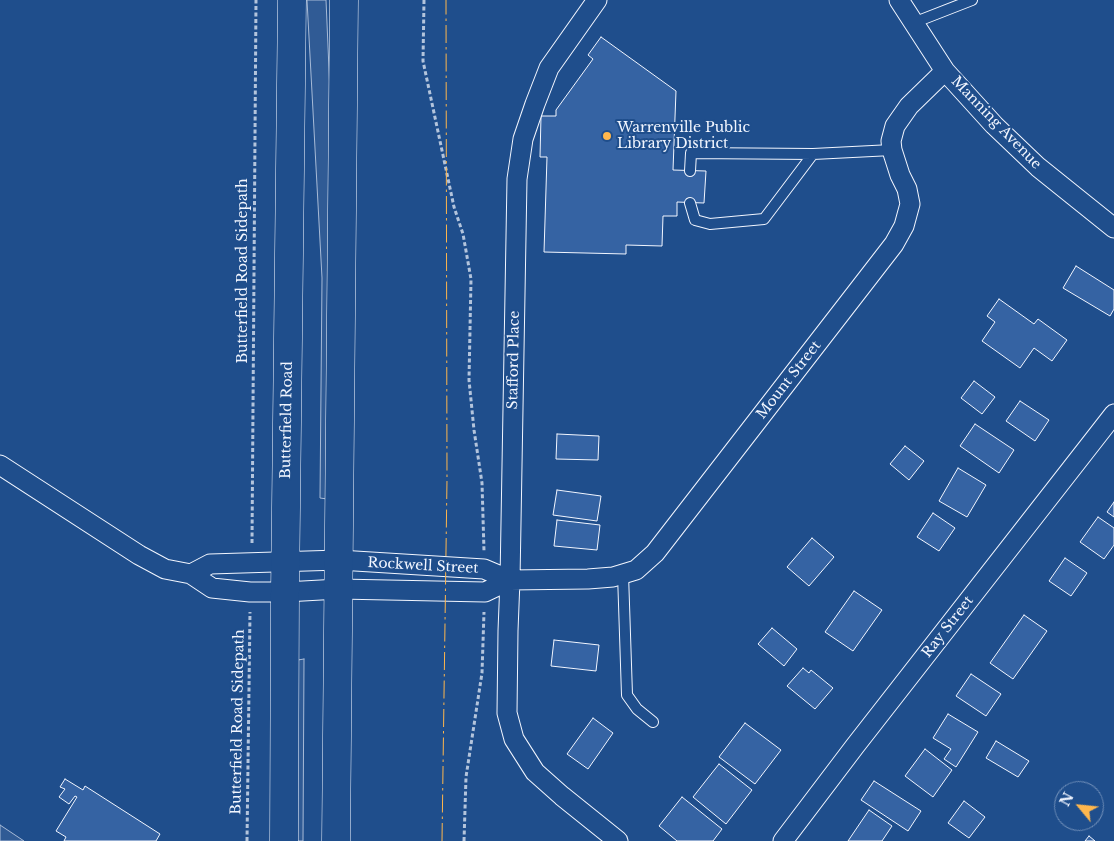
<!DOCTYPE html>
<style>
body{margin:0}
#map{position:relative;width:1114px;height:841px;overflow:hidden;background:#1f4e8c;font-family:"Libre Baskerville",serif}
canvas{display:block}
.north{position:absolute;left:1054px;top:781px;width:50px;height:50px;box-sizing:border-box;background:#1f4e8c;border:1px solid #7391ba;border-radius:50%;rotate:298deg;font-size:14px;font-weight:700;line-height:20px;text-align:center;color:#f2f6ff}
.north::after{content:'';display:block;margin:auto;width:18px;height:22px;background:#ffb74d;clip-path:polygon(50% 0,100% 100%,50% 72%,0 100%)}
</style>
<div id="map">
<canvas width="1114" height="841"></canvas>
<div class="north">N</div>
</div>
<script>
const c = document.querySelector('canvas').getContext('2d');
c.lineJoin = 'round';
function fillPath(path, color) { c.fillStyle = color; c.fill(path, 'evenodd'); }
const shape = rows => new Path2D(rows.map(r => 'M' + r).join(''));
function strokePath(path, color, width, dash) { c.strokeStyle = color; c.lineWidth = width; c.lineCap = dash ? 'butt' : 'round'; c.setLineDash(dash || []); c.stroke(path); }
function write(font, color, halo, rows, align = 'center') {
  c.font = font + ' "Libre Baskerville",serif'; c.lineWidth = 4; c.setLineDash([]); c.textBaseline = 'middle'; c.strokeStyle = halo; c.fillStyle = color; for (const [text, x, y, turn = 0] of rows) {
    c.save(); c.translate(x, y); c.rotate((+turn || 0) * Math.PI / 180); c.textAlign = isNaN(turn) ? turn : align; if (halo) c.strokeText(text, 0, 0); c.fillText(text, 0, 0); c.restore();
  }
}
const built = shape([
 [307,0,326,0,331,116,327,499,320,498,322,278,307,0],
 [304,659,303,841,297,841,298,660,304,659],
 [0,825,24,841,0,841,0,825]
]);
const building = shape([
 [601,37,676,91,673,170,706,171,704,203,677,202,677,216,663,216,662,246,626,245,626,254,544,252,547,157,540,157,541,116,556,116,556,110,593,59,588,55,601,37],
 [1076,266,1114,290,1114,309,1110,316,1063,288,1076,266],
 [999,299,1034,324,1038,319,1067,340,1052,361,1034,348,1020,368,982,341,995,322,987,316,999,299],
 [974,381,995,397,982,414,961,398,974,381],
 [1020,401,1049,420,1035,441,1006,421,1020,401],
 [975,424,1014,450,999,473,960,446,975,424],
 [557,434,599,436,598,460,556,459,557,434],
 [905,446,924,461,909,480,890,464,905,446],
 [958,468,986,485,967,517,939,501,958,468],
 [557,490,601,496,597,521,553,515,557,490],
 [1114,502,1114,517,1107,512,1114,502],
 [933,513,955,528,939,551,917,537,933,513],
 [1098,517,1114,528,1114,545,1104,559,1080,542,1098,517],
 [557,520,600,525,597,550,554,546,557,520],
 [812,538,834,557,809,586,787,567,812,538],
 [1065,558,1087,573,1071,596,1049,581,1065,558],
 [854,591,882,610,853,651,825,632,854,591],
 [1024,615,1047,631,1013,679,990,663,1024,615],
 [772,628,797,649,784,666,758,644,772,628],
 [554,640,599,645,596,671,551,666,554,640],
 [803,668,809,673,811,670,833,688,815,709,787,686,803,668],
 [971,674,1001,694,986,716,956,696,971,674],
 [948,714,978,732,956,767,944,759,951,749,933,738,948,714],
 [593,718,613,733,588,769,567,754,593,718],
 [745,723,781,750,755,784,719,757,745,723],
 [996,741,1029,761,1018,777,986,758,996,741],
 [925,749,952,770,933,797,905,776,925,749],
 [719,764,752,790,726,824,693,797,719,764],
 [65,779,83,790,85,786,160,834,156,841,64,841,66,837,56,831,77,797,75,796,69,804,59,797,65,789,60,787,65,779],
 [874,781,921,811,908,831,861,800,874,781],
 [682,797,722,829,713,841,677,841,659,826,682,797],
 [964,801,985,817,969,838,948,823,964,801],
 [869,810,892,826,882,841,848,841,869,810],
 [1089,836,1095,841,1085,841,1089,836]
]);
const path = shape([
 [424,0,423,61,454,207,463,234,471,279,469,380,474,430,482,483,484,551],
 [252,543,256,0],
 [247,841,250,612],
 [464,841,466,777,482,673,484,612]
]);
const lane = shape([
 [913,23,972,0],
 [813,154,892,150],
 [690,203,695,220,710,224,764,219,813,154,691,153,690,171],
 [623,574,627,695,637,709,653,722]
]);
const street = shape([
 [597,0,549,68,535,104,523,139,517,179,510,580,508,631,507,713,514,739,535,772,562,796,618,841],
 [899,0,945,71,994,125,1038,167,1114,228],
 [0,465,139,555,165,569,191,574,212,588,250,592,285,592,339,589,485,592,510,580,588,579,613,577,636,570,655,553,894,244,904,226,910,204,907,189,900,175,892,150,891,141,895,126,909,106,945,71],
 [191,574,210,564,339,560,484,569,510,580],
 [783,841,855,746,1114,414]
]);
const primary = shape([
 [284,841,285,592,292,0],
 [336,841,344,0]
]);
const power = shape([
 [442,841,447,479,446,0]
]);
const markers = [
 [607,136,5,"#ffb74d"]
];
const streetNames = [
 ["Manning Avenue",996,123,46],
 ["Butterfield Road Sidepath",243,271,-90],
 ["Stafford Place",514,360,-89],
 ["Mount Street",789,380,-52],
 ["Butterfield Road",287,420,-89],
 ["Rockwell Street",423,566,3],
 ["Ray Street",948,627,-52],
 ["Butterfield Road Sidepath",238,722,-89]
];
const poiNames = [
 ["Warrenville Public",617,128],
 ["Library District",617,144]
];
fillPath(built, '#305b95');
strokePath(built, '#a8bbd7', 1);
fillPath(building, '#3563a3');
strokePath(building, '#f2f6ff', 1);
strokePath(lane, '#f2f6ff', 12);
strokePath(street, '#f2f6ff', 21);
strokePath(primary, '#f2f6ff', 29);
strokePath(path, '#b3c4dc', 3, [4, 2.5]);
strokePath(lane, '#1f4e8c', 10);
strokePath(street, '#1f4e8c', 19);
strokePath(primary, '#1f4e8c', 28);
strokePath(power, '#ffb74d', 1, [18, 4, 2.5, 4]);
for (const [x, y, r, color] of markers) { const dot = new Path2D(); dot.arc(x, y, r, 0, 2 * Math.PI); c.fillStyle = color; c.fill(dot); strokePath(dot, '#1f4e8c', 2); }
write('14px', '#f2f6ff', '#1f4e8c', streetNames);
write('14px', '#f2f6ff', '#1f4e8c', poiNames, 'left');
</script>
